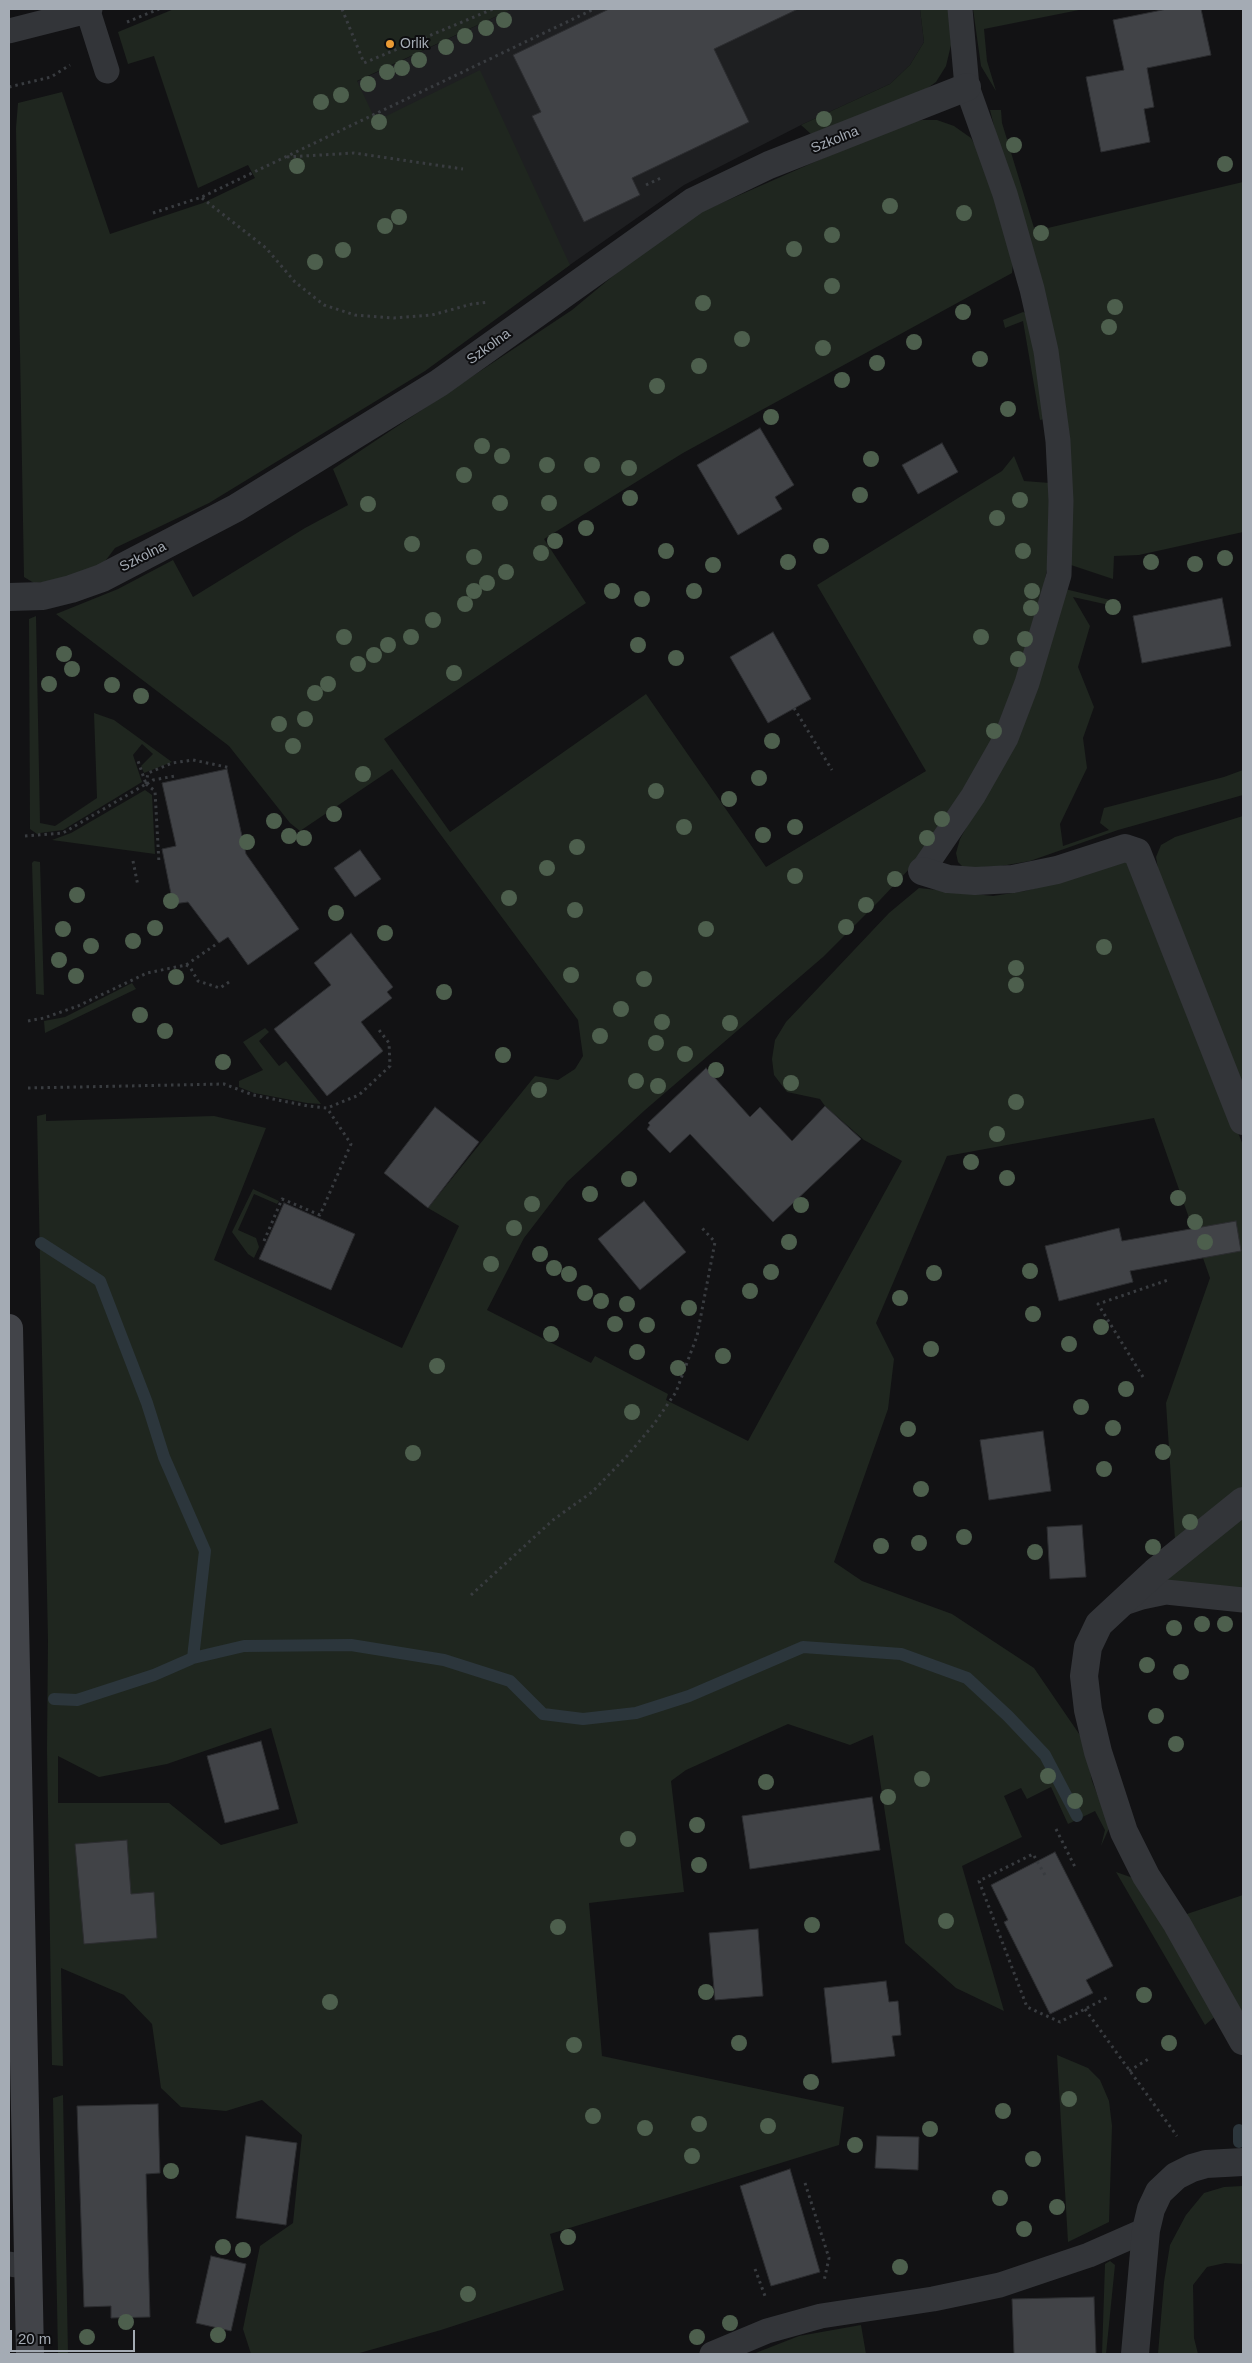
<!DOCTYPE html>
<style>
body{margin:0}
#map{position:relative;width:1252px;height:2363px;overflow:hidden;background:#121214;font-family:Arial,sans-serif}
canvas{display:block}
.frame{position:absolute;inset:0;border:10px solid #a4abb4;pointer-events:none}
.scale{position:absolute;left:10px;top:2330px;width:125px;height:22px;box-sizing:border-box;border:2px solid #a4abb4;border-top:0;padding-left:6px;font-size:15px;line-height:18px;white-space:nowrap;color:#a4abb4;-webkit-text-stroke:4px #0d0d0f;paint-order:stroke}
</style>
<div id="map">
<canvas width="1252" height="2363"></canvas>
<div class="frame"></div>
<div class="scale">20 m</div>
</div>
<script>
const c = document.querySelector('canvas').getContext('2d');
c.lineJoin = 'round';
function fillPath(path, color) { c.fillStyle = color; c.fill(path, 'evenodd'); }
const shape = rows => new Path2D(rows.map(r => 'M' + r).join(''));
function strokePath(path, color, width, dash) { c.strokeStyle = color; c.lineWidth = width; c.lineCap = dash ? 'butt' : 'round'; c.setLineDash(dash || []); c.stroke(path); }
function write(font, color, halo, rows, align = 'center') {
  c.font = font + ' Arial,sans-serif'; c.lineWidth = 4; c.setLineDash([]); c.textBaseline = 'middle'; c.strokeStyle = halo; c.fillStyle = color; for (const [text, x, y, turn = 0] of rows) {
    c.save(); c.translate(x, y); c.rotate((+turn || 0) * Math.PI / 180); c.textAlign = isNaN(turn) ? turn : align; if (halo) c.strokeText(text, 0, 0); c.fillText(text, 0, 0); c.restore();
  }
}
const built = shape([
 [512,9,920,9,924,42,910,65,890,84,801,125,684,185,554,276,308,274,234,139]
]);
const green = shape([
 [174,9,512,9,357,81,376,121,480,70,570,265,425,371,209,503,115,548,103,564,68,580,34,583,24,577,16,128,18,103,62,92,110,234,203,203,255,178,248,165,198,188,154,56,128,64,118,32],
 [920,9,950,9,951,45,946,66,936,82,922,92,811,134,801,125,890,84,910,65,924,42],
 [973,9,1084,9,984,29,987,61,996,91,981,66],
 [990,110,1001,110,1002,123,1035,231,1243,182,1243,532,1139,555,1114,556,1113,579,1071,565,996,134],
 [922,120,937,120,954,126,971,138,982,157,1013,263,1012,273,683,453,544,539,586,603,384,739,450,832,646,694,766,867,926,771,817,585,1002,471,1014,456,1024,481,1050,483,1047,569,1041,600,1007,712,988,752,928,849,880,900,823,957,645,1110,567,1182,524,1238,487,1310,591,1363,595,1356,668,1394,666,1400,748,1441,902,1161,864,1140,825,1106,820,1099,787,1092,774,1075,772,1059,775,1040,786,1022,889,913,919,888,993,896,1025,891,1076,877,1128,858,1243,1145,1243,1488,1175,1540,1166,1403,1210,1278,1154,1118,947,1156,876,1323,894,1359,888,1409,834,1562,862,1581,952,1614,1034,1668,1084,1741,1092,1781,1110,1826,1101,1846,1105,1830,1095,1811,1068,1824,1051,1787,1027,1799,1021,1788,1004,1796,1022,1837,962,1866,1004,2011,956,1988,905,1943,873,1735,850,1745,788,1724,686,1770,671,1781,684,1892,589,1903,602,2056,844,2107,839,2145,550,2234,564,2290,441,2330,356,2354,251,2354,243,2329,260,2246,293,2223,302,2135,262,2100,226,2111,181,2107,161,2088,152,2024,124,1995,61,1968,63,2066,52,2065,47,1750,48,1640,37,1116,46,1114,46,1121,214,1116,266,1128,214,1260,402,1348,459,1226,428,1208,535,1076,558,1080,575,1069,583,1056,578,1020,392,769,300,831,290,823,229,746,56,614,118,589,173,560,193,597,305,528,348,505,333,469,572,310,631,261,692,216,878,134,911,122],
 [271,1728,298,1823,221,1845,169,1803,58,1803,58,1756,99,1777,167,1764],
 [1023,312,1028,314,1045,419,1040,420,1023,321,1005,328,1003,320],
 [1065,589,1110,600,1109,605,1073,597,1090,626,1078,667,1094,707,1083,738,1087,768,1060,824,1063,846,1109,830,1100,823,1104,808,1224,777,1243,770,1243,795,1118,830,1030,861,1001,866,964,868,958,862,956,853,960,839,985,793],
 [36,616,40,823,55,826,97,798,94,713,114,720,172,762,144,773,141,766,153,754,142,744,133,755,142,782,63,830,40,833,40,836,30,829,29,619],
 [145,790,152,795,155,854,52,840,71,833],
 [1243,816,1243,1093,1159,875,1156,857,1161,845,1175,837],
 [34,861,40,862,44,995,36,994,32,863],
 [132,983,136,989,45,1033,44,1021,65,1017],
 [265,1028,269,1032,259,1041,279,1066,286,1061,321,1104,307,1103,254,1093,239,1087,239,1081,263,1070,243,1042],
 [253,1189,279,1201,277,1204,254,1194,238,1230,256,1238,259,1247,254,1258,248,1254,232,1232],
 [1243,1513,1243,1591,1168,1585,1167,1573],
 [1116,1872,1136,1879,1217,2015,1205,2025],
 [1243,1895,1243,2015,1184,1915],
 [1057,2055,1088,2068,1100,2080,1109,2101,1112,2126,1109,2222,1068,2242],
 [63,2095,68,2354,58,2354,53,2098],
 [1243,2186,1243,2264,1225,2263,1207,2267,1193,2285,1194,2338,1198,2354,1158,2354,1164,2282,1170,2245,1186,2215,1204,2193,1224,2187],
 [1110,2261,1115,2265,1106,2354,1102,2354,1105,2264],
 [861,2325,866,2354,753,2354,799,2336]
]);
const stream = shape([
 [41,1243,100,1281,147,1403,164,1457,205,1551,193,1658],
 [54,1699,77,1700,154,1675,193,1658,244,1646,351,1645,444,1660,510,1681,543,1714,583,1719,636,1713,689,1696,803,1647,901,1654,967,1678,1008,1716,1045,1755,1077,1816],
 [1239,2130,1239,2142]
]);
const building = shape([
 [609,9,798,9,714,49,749,122,632,178,640,195,584,222,532,116,541,112,513,55,609,9],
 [1167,9,1201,9,1211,55,1147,68,1154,107,1144,109,1150,142,1101,152,1086,77,1124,70,1113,20,1167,9],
 [760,428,794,485,775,497,782,509,738,535,697,465,760,428],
 [942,443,958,472,918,494,902,465,942,443],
 [1222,598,1231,646,1142,663,1133,616,1222,598],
 [773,632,811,699,768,723,730,657,773,632],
 [227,769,246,854,299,929,248,965,228,937,219,943,188,902,173,904,162,849,176,846,162,783,227,769],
 [360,850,381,879,355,897,334,868,360,850],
 [351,933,393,987,387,992,392,998,361,1022,383,1051,327,1096,274,1029,331,985,314,963,351,933],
 [706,1068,750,1117,760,1107,792,1141,825,1106,861,1139,773,1222,690,1134,670,1153,647,1129,650,1125,648,1123,706,1068],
 [435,1107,479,1142,428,1208,384,1173,435,1107],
 [644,1201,686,1252,640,1290,598,1239,644,1201],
 [284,1203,355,1234,331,1290,259,1259,284,1203],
 [1236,1221,1241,1251,1130,1271,1133,1282,1059,1301,1045,1246,1119,1228,1122,1241,1236,1221],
 [1043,1431,1051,1491,989,1500,980,1440,1043,1431],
 [1082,1525,1086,1577,1050,1579,1047,1527,1082,1525],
 [261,1741,279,1809,225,1823,207,1756,261,1741],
 [872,1797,880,1850,750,1869,742,1816,872,1797],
 [127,1840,131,1894,154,1892,157,1938,84,1944,75,1844,127,1840],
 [1055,1852,1113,1966,1086,1980,1093,1993,1050,2014,1004,1922,1008,1920,991,1885,1055,1852],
 [758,1929,763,1996,715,2000,709,1933,758,1929],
 [886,1981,889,2002,898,2001,901,2035,892,2036,895,2056,832,2063,824,1988,886,1981],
 [158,2104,160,2173,146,2174,150,2317,111,2318,111,2306,84,2307,77,2106,158,2104],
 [246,2136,297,2143,286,2225,236,2218,246,2136],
 [877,2136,919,2137,918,2170,875,2168,877,2136],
 [790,2169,820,2272,771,2286,740,2186,790,2169],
 [211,2256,246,2264,231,2331,196,2323,211,2256],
 [1094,2297,1096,2354,1014,2354,1012,2299,1094,2297]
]);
const path = shape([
 [342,9,364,63,493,9],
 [127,22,159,9],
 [9,87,51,77,70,65],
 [287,157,354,153,463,169],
 [646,185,661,178],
 [202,198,266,248,295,282,324,305,355,315,394,318,432,315,472,304,489,302],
 [153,213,202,197,594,9],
 [794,708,832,770],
 [146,784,148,773,172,763,193,760,231,768],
 [146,784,155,791,159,863],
 [147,784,153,780,175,776],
 [25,836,63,833,146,784,137,758],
 [133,861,138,886],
 [186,965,190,967,198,981,220,988,229,982],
 [28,1021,44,1018,78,1006,147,973,186,965,218,943],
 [28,1088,224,1084,253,1095,308,1106,327,1108,359,1095,390,1066,389,1043,379,1030],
 [264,1241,282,1199,320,1215,351,1144,327,1108],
 [1143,1377,1098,1304,1168,1280],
 [471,1595,553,1520,592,1492,627,1456,654,1424,676,1392,697,1336,715,1242,702,1228],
 [1056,1829,1075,1867],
 [1045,1875,1033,1854,979,1881,1027,2007,1060,2022,1108,1997],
 [1085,2009,1177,2136],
 [1129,2071,1150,2058],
 [805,2183,829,2258,824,2281],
 [755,2269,765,2296]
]);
const service = shape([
 [88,11,107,71],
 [9,31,88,11,90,9],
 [922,871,973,796,1006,738,1027,683,1059,575,1061,501,1058,441,1046,351,1032,289,1005,194,967,87,960,9],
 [1118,1605,1142,1597,1166,1592,1243,1600],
 [9,2264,29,2267],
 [712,2354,767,2331,821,2316,933,2299,1000,2285,1089,2255,1146,2230]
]);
const minor = shape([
 [9,597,43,596,71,589,102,578,236,508,439,383,694,201,769,165,967,87],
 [922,871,948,879,975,881,1013,879,1057,870,1125,848,1137,852,1243,1121],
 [1243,1501,1155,1572,1099,1624,1088,1647,1084,1676,1088,1710,1098,1752,1124,1832,1146,1876,1177,1924,1243,2041],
 [1135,2354,1146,2230,1151,2209,1159,2192,1176,2176,1192,2168,1206,2164,1243,2162]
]);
const secondary = shape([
 [9,1328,30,2354]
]);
const trees = [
 [504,20],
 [486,28],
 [465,36],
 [446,47],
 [419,60],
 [402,68],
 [387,72],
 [368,84],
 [341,95],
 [321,102],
 [824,119],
 [379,122],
 [1014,145],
 [1225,164],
 [297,166],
 [890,206],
 [964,213],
 [399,217],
 [385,226],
 [1041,233],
 [832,235],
 [794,249],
 [343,250],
 [315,262],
 [832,286],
 [703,303],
 [1115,307],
 [963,312],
 [1109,327],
 [742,339],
 [914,342],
 [823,348],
 [980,359],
 [877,363],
 [699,366],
 [842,380],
 [657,386],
 [1008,409],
 [771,417],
 [482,446],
 [502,456],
 [871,459],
 [547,465],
 [592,465],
 [629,468],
 [464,475],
 [860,495],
 [630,498],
 [1020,500],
 [500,503],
 [549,503],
 [368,504],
 [997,518],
 [586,528],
 [555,541],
 [412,544],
 [821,546],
 [666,551],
 [1023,551],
 [541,553],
 [474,557],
 [1225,558],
 [788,562],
 [1151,562],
 [1195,564],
 [713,565],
 [506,572],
 [487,583],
 [474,591],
 [612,591],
 [694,591],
 [1032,591],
 [642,599],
 [465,604],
 [1113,607],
 [1031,608],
 [433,620],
 [344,637],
 [411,637],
 [981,637],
 [1025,639],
 [388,645],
 [638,645],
 [64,654],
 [374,655],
 [676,658],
 [1018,659],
 [358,664],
 [72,669],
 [454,673],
 [49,684],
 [328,684],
 [112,685],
 [315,693],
 [141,696],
 [305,719],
 [279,724],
 [994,731],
 [772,741],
 [293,746],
 [363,774],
 [759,778],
 [656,791],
 [729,799],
 [334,814],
 [942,819],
 [274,821],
 [684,827],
 [795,827],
 [763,835],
 [289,836],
 [304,838],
 [927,838],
 [247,842],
 [577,847],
 [547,868],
 [795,876],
 [895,879],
 [77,895],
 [509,898],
 [171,901],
 [866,905],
 [575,910],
 [336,913],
 [846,927],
 [155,928],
 [63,929],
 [706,929],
 [385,933],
 [133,941],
 [91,946],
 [1104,947],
 [59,960],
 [1016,968],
 [571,975],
 [76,976],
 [176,977],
 [644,979],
 [1016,985],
 [444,992],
 [621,1009],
 [140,1015],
 [662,1022],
 [730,1023],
 [165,1031],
 [600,1036],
 [656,1043],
 [685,1054],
 [503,1055],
 [223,1062],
 [716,1070],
 [636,1081],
 [791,1083],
 [658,1086],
 [539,1090],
 [1016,1102],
 [997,1134],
 [971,1162],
 [1007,1178],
 [629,1179],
 [590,1194],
 [1178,1198],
 [532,1204],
 [801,1205],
 [1195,1222],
 [514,1228],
 [789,1242],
 [1205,1242],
 [540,1254],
 [491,1264],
 [554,1268],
 [1030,1271],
 [771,1272],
 [934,1273],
 [569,1274],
 [750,1291],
 [585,1293],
 [900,1298],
 [601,1301],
 [627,1304],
 [689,1308],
 [1033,1314],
 [615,1324],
 [647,1325],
 [1101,1327],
 [551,1334],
 [1069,1344],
 [931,1349],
 [637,1352],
 [723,1356],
 [437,1366],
 [678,1368],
 [1126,1389],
 [1081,1407],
 [632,1412],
 [1113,1428],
 [908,1429],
 [1163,1452],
 [413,1453],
 [1104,1469],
 [921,1489],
 [1190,1522],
 [964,1537],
 [919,1543],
 [881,1546],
 [1153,1547],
 [1035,1552],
 [1202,1624],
 [1225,1624],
 [1174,1628],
 [1147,1665],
 [1181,1672],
 [1156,1716],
 [1176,1744],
 [1048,1776],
 [922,1779],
 [766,1782],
 [888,1797],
 [1075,1801],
 [697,1825],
 [628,1839],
 [699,1865],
 [946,1921],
 [812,1925],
 [558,1927],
 [706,1992],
 [1144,1995],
 [330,2002],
 [739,2043],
 [1169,2043],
 [574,2045],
 [811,2082],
 [1069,2099],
 [1003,2111],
 [593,2116],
 [699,2124],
 [768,2126],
 [645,2128],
 [930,2129],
 [855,2145],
 [692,2156],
 [1033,2159],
 [171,2171],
 [1000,2198],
 [1057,2207],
 [1024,2229],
 [568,2237],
 [223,2247],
 [243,2250],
 [900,2267],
 [468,2294],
 [126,2322],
 [730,2323],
 [218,2335],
 [87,2337],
 [697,2337]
];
const markers = [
 [390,44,5,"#ea9b34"]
];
const poiNames = [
 ["Orlik",400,44]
];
const streetNames = [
 ["Szkolna",835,140,-22],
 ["Szkolna",489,347,-36],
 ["Szkolna",143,557,-27]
];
fillPath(built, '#1e1f21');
fillPath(green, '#1f261f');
strokePath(stream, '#2c363c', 12);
fillPath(building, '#414347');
strokePath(building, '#2c2d30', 1);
strokePath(path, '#393c40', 3, [2.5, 4]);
strokePath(service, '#333539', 25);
strokePath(minor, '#333539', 28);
strokePath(secondary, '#424449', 28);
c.fillStyle = '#4d5f4d';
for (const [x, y] of trees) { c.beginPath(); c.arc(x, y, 8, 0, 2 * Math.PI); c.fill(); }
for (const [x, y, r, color] of markers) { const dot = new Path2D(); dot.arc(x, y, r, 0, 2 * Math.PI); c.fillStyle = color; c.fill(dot); strokePath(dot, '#0d0d0f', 2); }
write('14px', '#a4abb4', '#0d0d0f', poiNames, 'left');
write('14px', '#a4abb4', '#0d0d0f', streetNames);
</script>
